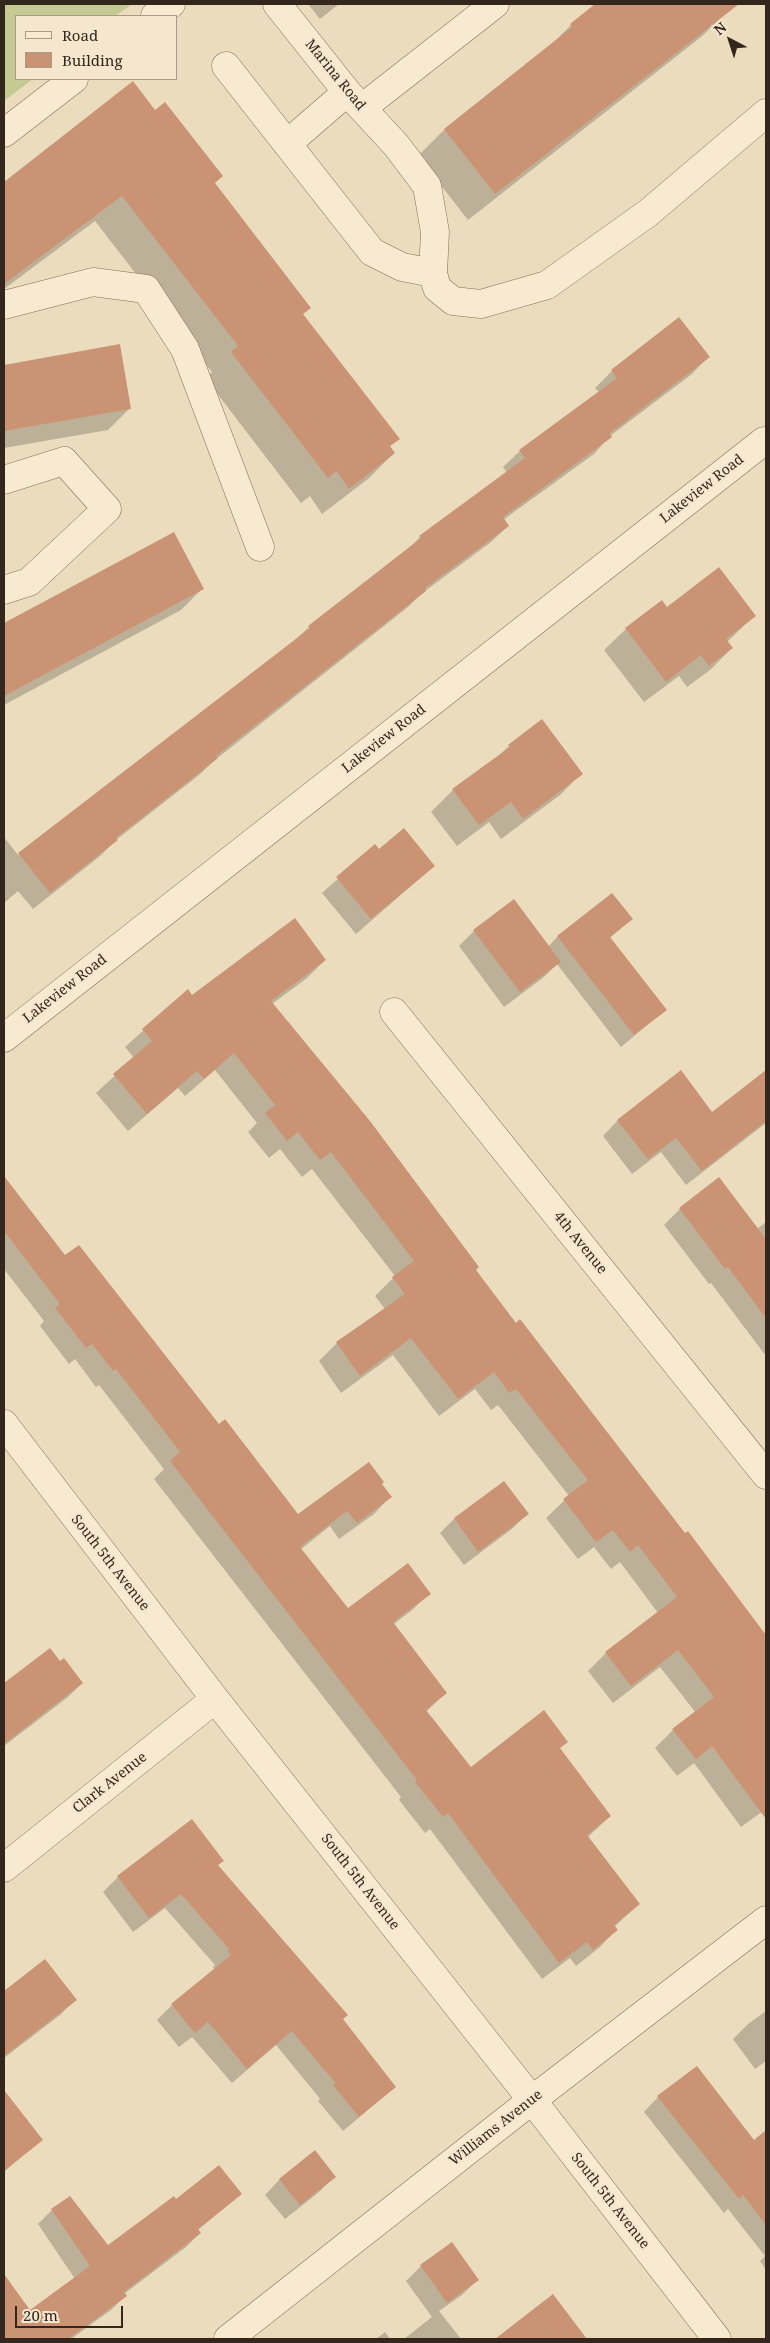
<!DOCTYPE html>
<style>
body{margin:0}
#map{position:relative;width:770px;height:2343px;overflow:hidden;background:#ecdcbe;font-family:"Noto Serif",serif}
canvas{display:block}
.frame{position:absolute;inset:0;border:5px solid #33261c;pointer-events:none}
.legend{position:absolute;left:15px;top:15px;width:162px;height:65px;box-sizing:border-box;background:#f4e7cd;border:1px solid #a79a86;margin:0;padding:6px 9px;list-style:none;font-size:15px;color:#33261c}
.legend li{display:flex;align-items:center;gap:10px;height:25px}
.legend b{width:25px;border:1px solid #a79a86}
.north{position:absolute;left:705px;top:15px;width:50px;height:50px;-webkit-text-stroke:4px #f4e7cd;paint-order:stroke;rotate:320deg;font-size:14px;font-weight:700;line-height:20px;text-align:center;color:#33261c}
.north::after{content:'';display:block;margin:auto;width:18px;height:22px;background:#33261c;clip-path:polygon(50% 0,100% 100%,50% 72%,0 100%)}
.scale{position:absolute;left:15px;top:2306px;width:108px;height:22px;box-sizing:border-box;border:2px solid #33261c;border-top:0;padding-left:6px;font-size:15px;line-height:18px;white-space:nowrap;color:#33261c;-webkit-text-stroke:4px #f4e7cd;paint-order:stroke}
</style>
<div id="map">
<canvas width="770" height="2343"></canvas>
<div class="frame"></div>
<ul class="legend">
<li><b style="height:6px;background:#f7ead0"></b>Road</li>
<li><b style="height:14px;background:#ca9474"></b>Building</li>
</ul>
<div class="north">N</div>
<div class="scale">20 m</div>
</div>
<script>
const c = document.querySelector('canvas').getContext('2d');
c.lineJoin = 'round';
function fillPath(path, color) { c.fillStyle = color; c.fill(path, 'evenodd'); }
const shape = rows => new Path2D(rows.map(r => 'M' + r).join(''));
function strokePath(path, color, width, dash) { c.strokeStyle = color; c.lineWidth = width; c.lineCap = dash ? 'butt' : 'round'; c.setLineDash(dash || []); c.stroke(path); }
function write(font, color, halo, rows, align = 'center') {
  c.font = font + ' "Noto Serif",serif'; c.lineWidth = 4.5; c.setLineDash([]); c.textBaseline = 'middle'; c.strokeStyle = halo; c.fillStyle = color; for (const [text, x, y, turn = 0] of rows) {
    c.save(); c.translate(x, y); c.rotate((+turn || 0) * Math.PI / 180); c.textAlign = isNaN(turn) ? turn : align; if (halo) c.strokeText(text, 0, 0); c.fillText(text, 0, 0); c.restore();
  }
}
const green = shape([
 [4,4,132,4,115,16,16,16,16,79,33,79,4,101]
]);
const shadow = shape([
 [308,4,339,4,320,19],
 [597,4,722,4,728,11,701,37,468,220,418,156,444,130,546,50,571,25],
 [133,83,214,184,302,315,398,438,389,447,394,453,368,479,322,514,310,496,301,503,206,379,212,372,95,221,4,289,4,183],
 [119,345,130,408,108,430,4,448,4,366],
 [708,357,692,374,610,436,594,454,503,520,508,526,491,542,421,594,408,607,215,760,199,775,116,840,99,857,33,909,18,891,4,903,4,837,18,855,294,641,309,627,404,553,420,537,507,473,503,467,520,451,599,392,595,388,612,371],
 [173,534,202,589,181,610,4,705,4,625],
 [662,601,667,608,754,616,727,642,732,648,710,670,687,687,679,676,644,702,604,650,626,629],
 [509,746,581,774,560,795,501,839,489,822,457,846,431,812,453,790,495,759],
 [375,846,379,851,434,866,356,934,322,893],
 [631,919,610,938,665,1010,621,1047,557,964,544,977,504,1007,459,946,474,931,548,947,558,936],
 [325,960,307,978,272,1004,515,1324,685,1535,688,1533,766,1639,766,1809,741,1827,694,1763,677,1776,655,1748,673,1730,696,1713,660,1667,613,1703,588,1671,606,1653,658,1613,620,1562,611,1569,594,1547,578,1559,546,1518,569,1496,498,1405,491,1410,475,1389,439,1416,393,1355,341,1393,319,1361,337,1343,385,1309,375,1296,395,1276,312,1169,302,1177,280,1149,269,1158,248,1132,257,1123,215,1070,185,1096,178,1088,128,1131,96,1093,134,1058,125,1047,187,991,192,996],
 [758,1078,766,1088,766,1123,686,1185,661,1152,632,1174,603,1136,618,1120,712,1113],
 [4,1178,65,1257,298,1515,381,1484,390,1497,374,1514,339,1539,330,1526,300,1550,348,1610,429,1594,412,1610,394,1624,445,1693,426,1712,470,1768,567,1741,559,1749,610,1816,588,1837,639,1904,614,1927,616,1930,600,1947,576,1966,570,1958,542,1979,430,1829,425,1833,399,1800,401,1797,154,1479,164,1469,99,1385,96,1387,75,1359,69,1364,40,1326,44,1321,4,1269],
 [680,1209,757,1229,766,1222,766,1356,711,1283,709,1284,664,1225],
 [503,1483,527,1514,513,1528,464,1565,440,1533,454,1519],
 [60,1663,82,1683,68,1697,4,1746,4,1685,7,1682],
 [192,1821,222,1861,217,1866,395,2087,343,2131,318,2101,320,2099,317,2095,276,2045,232,2083,192,2037,179,2047,157,2020,172,2005,215,1970,213,1967,215,1965,165,1908,133,1932,103,1892,118,1877],
 [45,1961,75,2000,60,2015,4,2058,4,1993],
 [766,2011,766,2061,755,2069,733,2039,748,2024],
 [697,2068,753,2142,766,2131,766,2270,760,2261,765,2256,728,2209,724,2213,644,2112,658,2097],
 [16,2108,41,2139,4,2172,4,2118],
 [334,2177,319,2192,285,2219,265,2195,280,2179],
 [241,2194,198,2230,200,2233,186,2247,124,2294,125,2296,111,2310,71,2339,4,2339,4,2277,30,2312,75,2279,38,2224,52,2210,108,2247,176,2201],
 [421,2266,477,2280,462,2295,439,2311,461,2339,404,2339,432,2317,406,2281],
 [553,2296,585,2339,501,2339,515,2325],
 [385,2332,390,2339,376,2339]
]);
const building = shape([
 [595,4,739,4,495,194,444,129,572,27,570,24],
 [133,81,155,110,165,102,223,176,215,183,311,308,303,314,400,439,390,446,395,453,349,489,337,471,328,478,231,352,238,346,122,196,4,284,4,182],
 [679,317,710,357,610,433,612,437,503,517,509,526,425,588,426,591,216,756,218,758,116,838,118,840,50,893,18,853,310,628,308,626,421,538,419,536,525,458,519,450,617,378,611,370],
 [120,344,131,409,4,431,4,365],
 [174,532,204,589,4,696,4,623],
 [719,567,756,616,726,639,733,648,709,666,701,655,666,682,625,628,662,600,667,607],
 [542,719,583,774,523,819,511,802,479,825,452,789,510,747,508,745],
 [404,828,435,866,371,919,336,877,375,844,379,849],
 [612,893,633,919,610,937,667,1010,634,1035,557,936],
 [514,899,561,962,520,992,473,930],
 [295,918,326,960,271,1001,370,1121,479,1267,476,1270,516,1323,520,1319,685,1533,688,1531,766,1635,766,1819,712,1746,696,1759,672,1729,714,1697,678,1650,631,1686,605,1652,677,1597,638,1545,630,1552,613,1530,596,1542,563,1499,588,1480,516,1389,509,1393,494,1372,458,1399,411,1338,360,1376,336,1342,405,1294,392,1277,414,1261,331,1152,320,1160,298,1132,287,1141,265,1113,275,1105,234,1053,204,1079,197,1071,147,1114,113,1074,152,1041,142,1029,188,989,192,995],
 [681,1070,712,1112,766,1070,766,1121,702,1171,676,1138,648,1159,617,1120],
 [4,1176,65,1255,79,1245,219,1424,225,1419,298,1514,369,1462,384,1482,382,1484,392,1497,357,1523,347,1511,300,1547,348,1608,408,1563,431,1594,393,1622,447,1693,426,1710,471,1767,544,1710,568,1742,560,1748,611,1816,587,1835,640,1904,614,1925,618,1930,593,1950,587,1942,559,1963,448,1813,443,1817,415,1782,417,1780,170,1461,180,1452,116,1369,113,1371,92,1344,86,1348,55,1308,60,1304,4,1231],
 [719,1177,766,1239,766,1318,728,1267,725,1269,679,1208],
 [504,1481,529,1514,478,1552,454,1518],
 [50,1648,60,1661,64,1658,83,1683,4,1744,4,1683],
 [192,1819,224,1861,218,1865,348,2015,343,2019,396,2087,359,2117,333,2085,335,2083,332,2079,292,2031,247,2069,208,2022,195,2033,171,2004,231,1955,227,1951,229,1949,181,1894,149,1918,117,1876],
 [45,1959,77,2000,4,2056,4,1991],
 [697,2066,754,2140,766,2130,766,2225,743,2195,739,2199,657,2096],
 [4,2090,43,2140,4,2171],
 [315,2150,336,2177,300,2205,279,2179],
 [219,2165,242,2194,198,2229,201,2233,124,2292,127,2296,68,2339,4,2339,4,2274,30,2310,90,2266,51,2209,70,2196,108,2245,174,2196,176,2199],
 [452,2242,479,2280,447,2303,420,2265],
 [553,2294,587,2339,495,2339]
]);
const minor = shape([
 [277,4,347,92,396,145,427,186,435,232,433,273,437,288,453,301,481,304,547,285,648,213,766,113],
 [155,16,171,4],
 [226,66,372,252,402,267,433,273],
 [362,108,495,4],
 [4,133,74,79],
 [287,144,347,92],
 [4,305,93,282,146,289,185,349,260,547],
 [4,480,64,461,107,509,29,582,4,590],
 [394,1012,766,1475],
 [4,1038,764,441,766,444],
 [4,1424,215,1699,532,2100,717,2339],
 [4,1868,215,1699],
 [228,2339,532,2100,766,1920]
]);
const streetNames = [
 ["Marina Road",335,75,51],
 ["Lakeview Road",702,489,-38],
 ["Lakeview Road",384,739,-38],
 ["Lakeview Road",65,989,-38],
 ["4th Avenue",580,1243,51],
 ["South 5th Avenue",110,1563,52],
 ["Clark Avenue",110,1783,-38],
 ["South 5th Avenue",360,1882,52],
 ["Williams Avenue",496,2128,-38],
 ["South 5th Avenue",610,2201,52]
];
fillPath(green, '#c5c992');
fillPath(shadow, '#0003');
fillPath(building, '#ca9474');
strokePath(minor, '#846d57', 29);
strokePath(minor, '#f7ead0', 28);
write('14px', '#33261c', '#f4e7cd', streetNames);
</script>
